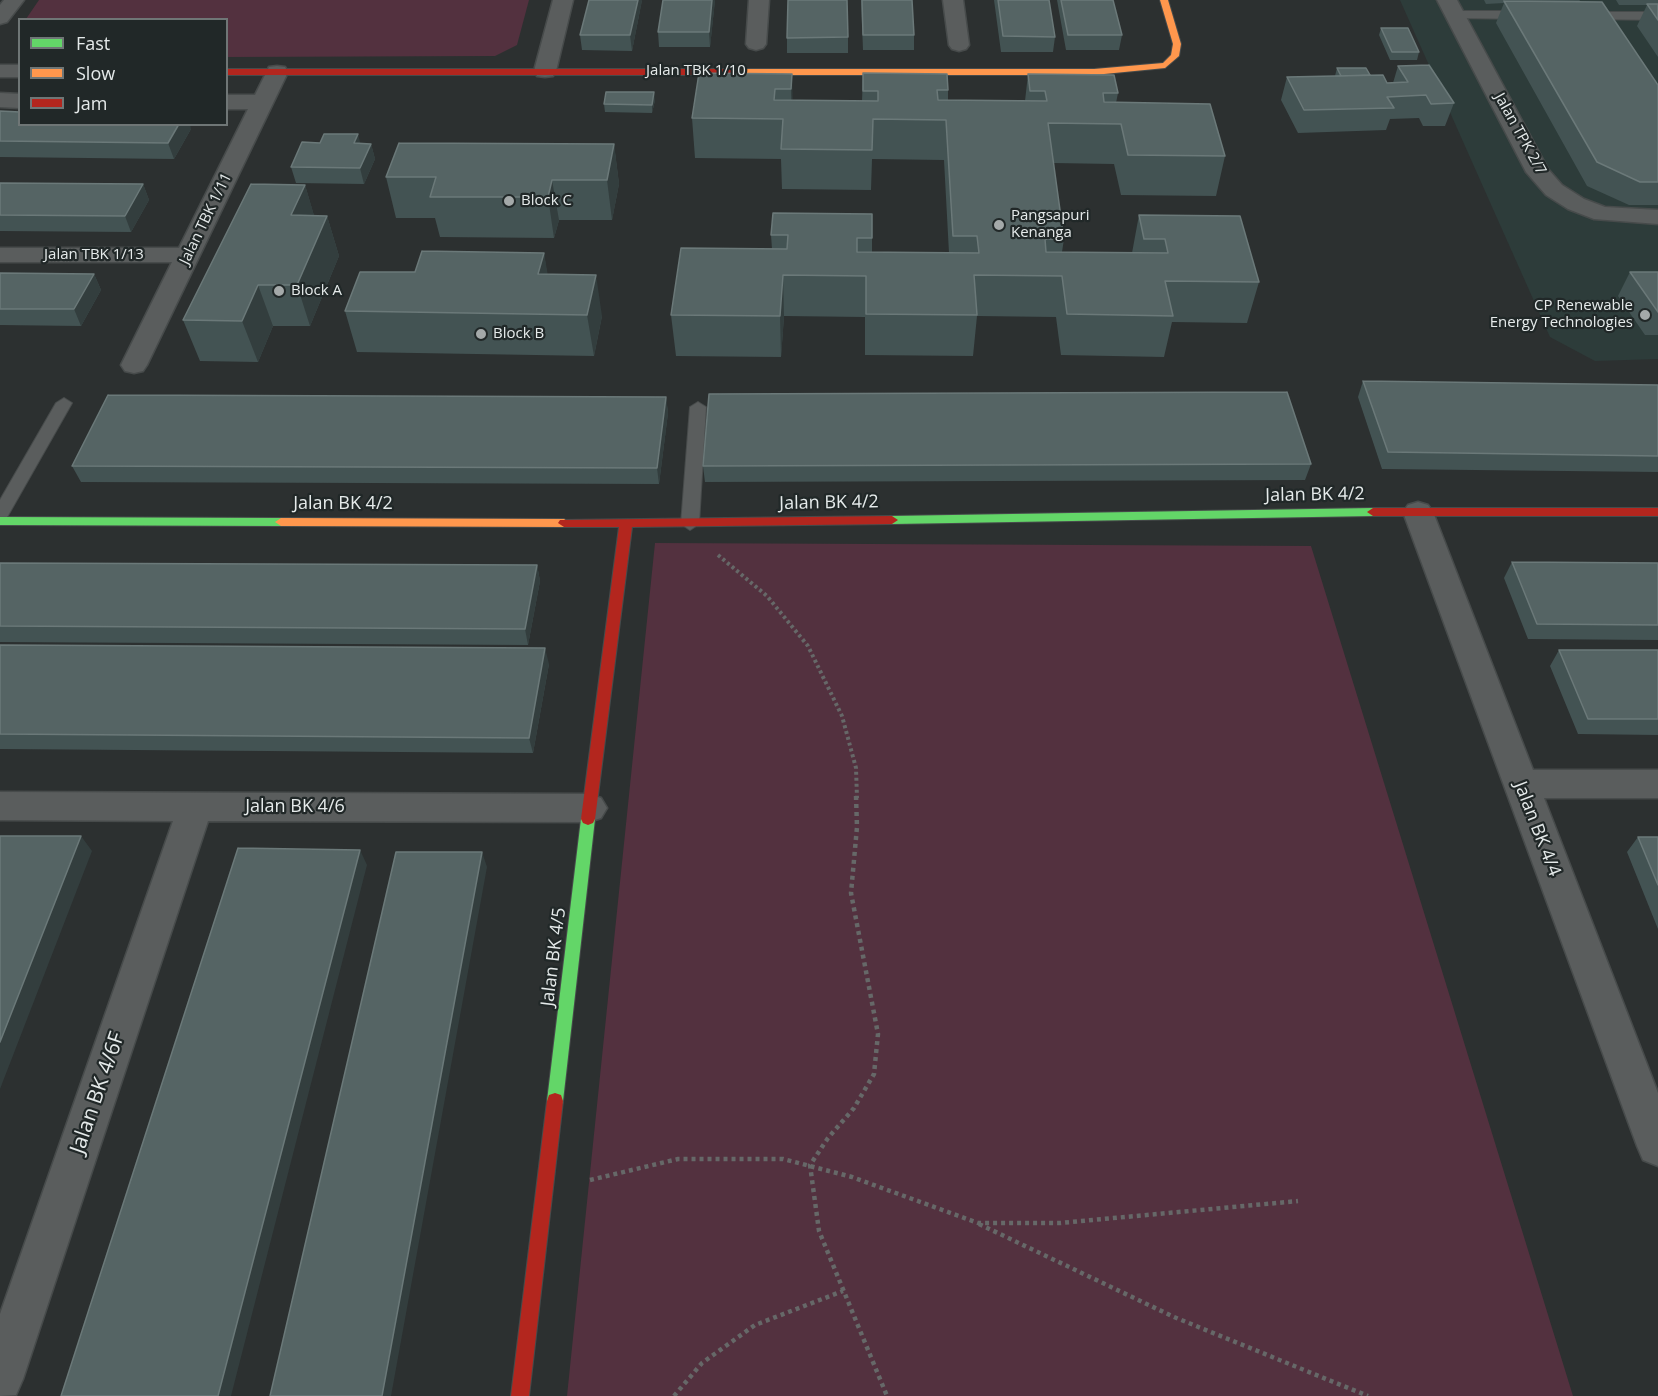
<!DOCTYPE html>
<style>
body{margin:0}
#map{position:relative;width:1658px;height:1396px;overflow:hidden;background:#2c3030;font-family:"Open Sans",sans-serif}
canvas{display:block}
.legend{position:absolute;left:18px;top:18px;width:210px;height:108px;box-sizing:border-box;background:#212828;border:2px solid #6f7676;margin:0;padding:8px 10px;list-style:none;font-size:18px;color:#e5eaea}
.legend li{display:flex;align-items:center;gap:12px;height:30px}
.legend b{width:30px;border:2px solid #6f7676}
</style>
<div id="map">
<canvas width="1658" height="1396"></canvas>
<ul class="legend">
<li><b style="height:8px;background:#63d668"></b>Fast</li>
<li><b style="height:8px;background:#ff974d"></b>Slow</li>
<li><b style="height:8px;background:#b3261e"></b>Jam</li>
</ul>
</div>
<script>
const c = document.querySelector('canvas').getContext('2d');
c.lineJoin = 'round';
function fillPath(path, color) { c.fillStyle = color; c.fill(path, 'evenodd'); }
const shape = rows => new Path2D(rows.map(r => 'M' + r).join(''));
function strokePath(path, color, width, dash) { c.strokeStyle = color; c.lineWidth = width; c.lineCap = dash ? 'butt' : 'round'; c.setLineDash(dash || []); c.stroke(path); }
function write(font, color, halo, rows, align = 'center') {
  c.font = font + ' "Open Sans",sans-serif'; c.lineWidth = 4.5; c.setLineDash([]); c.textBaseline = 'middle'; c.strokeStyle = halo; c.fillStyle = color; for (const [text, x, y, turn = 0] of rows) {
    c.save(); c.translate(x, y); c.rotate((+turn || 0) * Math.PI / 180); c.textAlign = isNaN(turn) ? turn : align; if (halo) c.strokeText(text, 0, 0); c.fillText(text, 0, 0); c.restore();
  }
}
const built = shape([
 [1400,0,1658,0,1658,359,1595,361,1550,337]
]);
const green = shape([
 [39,0,529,0,517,45,495,56,227,57,226,20,26,19],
 [655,543,1311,546,1573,1396,567,1396]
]);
const pathFar1 = shape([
 [718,555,767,596,808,646,842,716,856,768,857,798]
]);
const path = shape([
 [856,796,857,827,851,893,878,1034,874,1074,854,1108,828,1138,810,1165,819,1231,887,1396],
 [590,1180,678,1159,783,1159,852,1177,978,1223,1060,1223,1298,1201],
 [979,1224,1174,1317,1368,1396],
 [674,1396,702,1363,755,1325,843,1291]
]);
const lane = shape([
 [1455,11,1524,11,1530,15,1524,19,1451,18,1449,15,1455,11],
 [1587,12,1658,12,1658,20,1583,19,1583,13,1587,12],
 [64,398,72,403,6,519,0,521,0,500,56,403,64,398],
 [698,402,706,407,699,524,690,530,681,524,690,407,698,402]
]);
const street = shape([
 [4,0,24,0,7,22,0,24,0,5,4,0],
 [553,0,573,0,556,71,553,76,545,77,537,76,534,71,553,0],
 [749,0,769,0,766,44,763,48,756,50,749,48,746,44,749,0],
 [943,0,963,0,969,45,966,49,959,51,952,49,949,45,943,0],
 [1437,0,1457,0,1548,169,1562,185,1584,199,1605,207,1658,210,1658,224,1594,219,1568,209,1546,195,1526,172,1437,0],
 [0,65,20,65,20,77,0,77,0,65],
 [277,66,285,67,288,72,147,365,143,371,134,373,125,371,121,365,172,262,0,262,0,248,179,248,248,109,226,109,226,95,255,95,269,67,277,66],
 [0,93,20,94,20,108,0,107,0,93],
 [1418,502,1428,505,1433,512,1533,770,1658,770,1658,798,1544,798,1658,1093,1658,1166,1643,1160,1637,1146,1403,512,1408,505,1418,502],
 [0,792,589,794,601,798,607,808,601,818,589,822,208,821,23,1379,16,1395,0,1396,0,1314,173,821,0,820,0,792]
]);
const fast = shape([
 [1373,508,1379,512,1373,516,892,524,886,520,892,516,1373,508],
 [0,517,281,518,287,522,281,526,0,525,0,517],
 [588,813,593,815,595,819,563,1101,561,1107,555,1109,549,1107,547,1101,581,819,583,815,588,813]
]);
const slow = shape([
 [1160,0,1168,0,1181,44,1179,56,1165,68,1094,75,733,75,729,72,733,69,1094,69,1163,63,1171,55,1173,44,1160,0],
 [281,518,564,519,570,523,564,527,281,526,275,522,281,518]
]);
const jam = shape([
 [226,69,733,69,737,72,733,75,226,75,226,69],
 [1373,508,1658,508,1658,516,1373,516,1367,512,1373,508],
 [892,516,898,520,892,524,632,527,595,819,593,823,588,825,583,823,581,819,619,527,564,527,558,523,560,520,892,516],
 [555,1093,561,1095,563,1101,529,1396,511,1396,547,1101,549,1095,555,1093]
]);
const wall = shape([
 [642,0,632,51,582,50,580,35],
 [663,0,715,0,710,47,659,47,658,32],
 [861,0,912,0,914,35,914,50,863,50],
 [994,0,1049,0,1055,37,1053,52,1001,52],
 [1057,0,1113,0,1122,35,1119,50,1066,50],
 [1484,0,1580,0,1579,2,1658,85,1658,205,1629,205,1587,186,1496,23,1504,3,1486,4],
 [1616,0,1658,0,1658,57,1637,26,1647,5,1619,5],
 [1381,28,1419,52,1417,60,1390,60,1379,35],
 [848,37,848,53,787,53,787,38],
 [1398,66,1454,103,1445,126,1423,126,1419,118,1390,119,1386,130,1298,133,1281,100,1287,77,1335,76,1337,68,1370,75,1387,83,1393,83],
 [863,73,948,90,948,100,1025,101,1028,74,1118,93,1116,103,1225,156,1216,196,1121,195,1114,164,1053,163,1064,239,1062,252,1132,253,1139,215,1259,282,1247,323,1172,322,1164,357,1061,355,1056,317,977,316,973,356,865,355,865,317,784,316,781,357,676,356,671,315,772,249,771,235,872,214,872,252,949,253,944,160,872,159,871,190,782,189,781,159,695,158,692,118,792,74,792,100,862,101],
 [655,100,652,113,605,112,604,104],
 [0,111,191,129,174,159,0,157],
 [320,143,371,144,375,159,364,184,296,183,291,167],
 [614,144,619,184,612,220,559,220,554,238,440,237,435,218,396,218,386,177],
 [0,183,143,184,149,200,131,232,0,231],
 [305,185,314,216,327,216,339,256,310,326,273,326,258,362,200,361,183,320],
 [544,253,547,274,602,316,594,356,357,352,345,311,415,272],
 [1630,272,1658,272,1658,335,1645,335,1618,296],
 [0,273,94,274,101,290,81,326,0,325],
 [1363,381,1658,385,1658,472,1382,469,1358,397],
 [666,397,668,413,659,484,81,482,72,466],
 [1311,464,1305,480,705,482,703,466],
 [1512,562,1658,563,1658,640,1528,639,1504,578],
 [0,563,537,565,540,581,528,645,0,642],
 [0,645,549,664,533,753,0,749],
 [1559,650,1658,650,1658,735,1578,734,1550,666],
 [1638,837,1658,837,1658,929,1627,852]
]);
const shadedWall = shape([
 [638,0,642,0,632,51,630,35],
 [712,0,715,0,710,47,709,32],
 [792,74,793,113,792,128,791,89],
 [654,92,655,100,652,113,652,105],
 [179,124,190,124,191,129,174,159,168,143],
 [358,134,362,150,354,143],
 [371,144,375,159,364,184,360,168],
 [614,144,619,184,612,220,607,180],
 [552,180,559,220,554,238,548,197],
 [143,184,149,200,131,232,125,216],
 [305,185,317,225,291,215],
 [327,216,339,256,310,326,297,285],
 [544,253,551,293,545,315,538,274],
 [94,274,101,290,81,326,74,309],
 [596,275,602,316,594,356,587,315],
 [783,275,784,316,781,357,780,316],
 [258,285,273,326,258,362,242,321],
 [666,397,668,413,659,484,657,468],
 [537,565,540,581,528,645,525,629],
 [545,648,549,664,533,753,529,738],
 [81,836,92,851,0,1089,0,1042],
 [360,850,367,865,231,1396,218,1396],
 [482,852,487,867,391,1396,382,1396]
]);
const building = shape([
 [589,0,638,0,630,35,580,35,589,0],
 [663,0,712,0,709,32,658,32,663,0],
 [788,0,847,0,848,37,787,38,788,0],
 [862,0,912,0,914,35,863,35,862,0],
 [998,0,1049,0,1055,37,1003,36,998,0],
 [1061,0,1113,0,1122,35,1068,35,1061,0],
 [1504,1,1602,2,1658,85,1658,182,1640,182,1597,162,1504,1],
 [1647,4,1658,4,1658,20,1647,4],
 [1381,28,1408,28,1419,52,1392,52,1381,28],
 [1429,65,1454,103,1431,104,1426,95,1387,97,1394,108,1304,110,1287,77,1383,75,1387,83,1408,82,1398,66,1429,65],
 [1337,68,1366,68,1370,75,1341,76,1337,68],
 [699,73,792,74,791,89,775,89,774,100,878,101,878,91,863,91,863,73,947,74,948,90,937,90,938,100,1047,101,1045,91,1030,91,1028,74,1114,75,1118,93,1103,93,1104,102,1210,104,1225,156,1128,155,1121,124,1048,123,1064,239,1045,239,1046,252,1168,253,1165,239,1144,239,1139,215,1240,216,1259,282,1165,281,1173,316,1067,314,1062,276,974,275,977,315,866,314,866,276,783,275,780,316,671,315,681,248,787,249,788,235,771,235,773,213,872,214,872,238,857,238,857,252,979,253,977,236,953,236,946,120,873,119,872,150,781,149,783,119,692,118,699,73],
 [606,92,654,92,652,105,604,104,606,92],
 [0,111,20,112,20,124,179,124,168,143,0,141,0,111],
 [324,134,358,134,354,143,371,144,360,168,291,167,302,142,320,143,324,134],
 [399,143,614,144,607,180,552,180,548,197,430,197,436,177,386,177,399,143],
 [0,183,143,184,125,216,0,215,0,183],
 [251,184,305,185,291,215,327,216,297,285,258,285,242,321,183,320,251,184],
 [422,251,544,253,538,274,596,275,587,315,345,311,360,272,415,272,422,251],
 [1630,272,1658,272,1658,312,1630,272],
 [0,273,94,274,74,309,0,309,0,273],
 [1363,381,1658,385,1658,456,1388,452,1363,381],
 [1287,392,1311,464,703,466,709,394,1287,392],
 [108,395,666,397,657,468,72,466,108,395],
 [1512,562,1658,563,1658,625,1537,624,1512,562],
 [0,563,537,565,525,629,0,626,0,563],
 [0,645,545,648,529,738,0,734,0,645],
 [1559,650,1658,650,1658,719,1588,719,1559,650],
 [0,836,81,836,0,1042,0,836],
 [1638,837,1658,837,1658,885,1638,837],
 [238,848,360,850,218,1396,61,1396,238,848],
 [396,852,482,852,382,1396,270,1396,396,852]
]);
const markers = [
 [509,201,6,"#a4a9a9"],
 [999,225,6,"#a4a9a9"],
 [279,291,6,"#a4a9a9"],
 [1645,315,6,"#a4a9a9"],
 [481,334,6,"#a4a9a9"]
];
const farStreetnames = [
 ["Jalan TBK 1/10",696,71],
 ["Jalan TPK 2/7",1520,134,61],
 ["Jalan TBK 1/11",206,219,-64],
 ["Jalan TBK 1/13",94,255]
];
const farPoinames = [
 ["Block C",521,201],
 ["Pangsapuri",1011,216],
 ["Kenanga",1011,233],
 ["Block A",291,291],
 ["CP Renewable",1633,306,"right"],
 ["Energy Technologies",1633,323,"right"],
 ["Block B",493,334]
];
const streetNames = [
 ["Jalan BK 4/2",1315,495,-1],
 ["Jalan BK 4/2",829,503,-1],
 ["Jalan BK 4/2",343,504],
 ["Jalan BK 4/6",295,807],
 ["Jalan BK 4/4",1537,829,69],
 ["Jalan BK 4/5",554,957,-83]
];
const nearStreetnames = [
 ["Jalan BK 4/6F",98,1093,-71]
];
fillPath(built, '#2d3c3a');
fillPath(green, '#53313f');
strokePath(lane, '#474b4b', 2);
strokePath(street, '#474b4b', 3);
strokePath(fast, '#474b4b', 2);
strokePath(slow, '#474b4b', 2);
strokePath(jam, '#474b4b', 2);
strokePath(pathFar1, '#666868', 4, [3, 3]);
strokePath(path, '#666868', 4.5, [4, 4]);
fillPath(lane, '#5a5d5d');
fillPath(street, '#5a5d5d');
fillPath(fast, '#63d668');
fillPath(slow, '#ff974d');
fillPath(jam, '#b3261e');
fillPath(wall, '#435353');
fillPath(shadedWall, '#333e3e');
fillPath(building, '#556464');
strokePath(building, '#6b7979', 1.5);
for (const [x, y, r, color] of markers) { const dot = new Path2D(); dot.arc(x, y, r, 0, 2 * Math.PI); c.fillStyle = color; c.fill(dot); strokePath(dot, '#212828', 2); }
write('15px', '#e5eaea', '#212828', farStreetnames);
write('15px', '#e5eaea', '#212828', farPoinames, 'left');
write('18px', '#e5eaea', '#212828', streetNames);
write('21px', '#e5eaea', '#212828', nearStreetnames);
</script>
